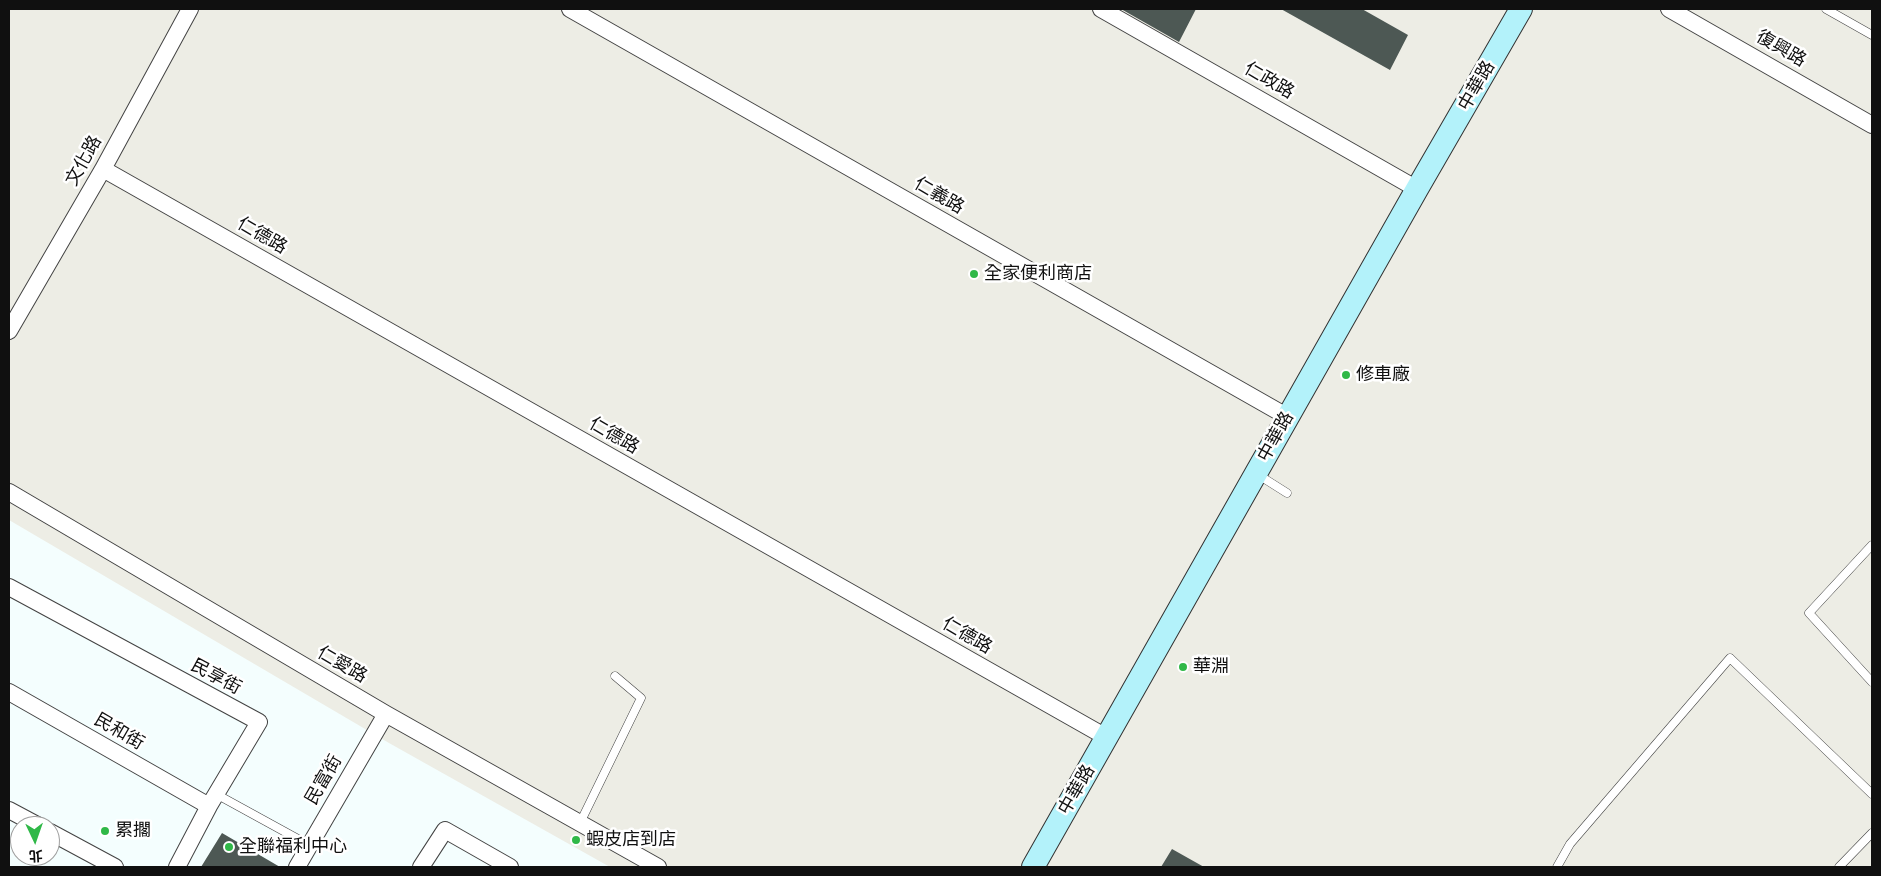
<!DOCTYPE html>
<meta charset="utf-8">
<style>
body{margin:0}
#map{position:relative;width:1881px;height:876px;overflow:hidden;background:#f4fefe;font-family:Bitter,"Noto Sans TC",serif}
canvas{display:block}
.frame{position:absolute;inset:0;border:10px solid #101010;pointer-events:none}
.north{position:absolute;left:10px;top:816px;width:50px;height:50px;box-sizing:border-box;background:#fff;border:1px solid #9f9f9f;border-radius:50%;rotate:177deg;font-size:14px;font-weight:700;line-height:20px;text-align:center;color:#101010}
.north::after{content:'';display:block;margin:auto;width:18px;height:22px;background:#30b848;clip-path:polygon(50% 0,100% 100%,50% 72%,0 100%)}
</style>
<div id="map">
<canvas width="1881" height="876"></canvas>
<div class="frame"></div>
<div class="north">北</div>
</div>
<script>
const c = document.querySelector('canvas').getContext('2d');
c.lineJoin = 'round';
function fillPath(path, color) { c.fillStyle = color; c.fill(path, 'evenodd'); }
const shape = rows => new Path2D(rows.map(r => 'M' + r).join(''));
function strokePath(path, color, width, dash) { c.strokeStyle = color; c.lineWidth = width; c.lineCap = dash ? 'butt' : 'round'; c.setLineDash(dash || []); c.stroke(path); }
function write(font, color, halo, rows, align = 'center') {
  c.font = font + ' Bitter,"Noto Sans TC",serif'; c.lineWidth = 5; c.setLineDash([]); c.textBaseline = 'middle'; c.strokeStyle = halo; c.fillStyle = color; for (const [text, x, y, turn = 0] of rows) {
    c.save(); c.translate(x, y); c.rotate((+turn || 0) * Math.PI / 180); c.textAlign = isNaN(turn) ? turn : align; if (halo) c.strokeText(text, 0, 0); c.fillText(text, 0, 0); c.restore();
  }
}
const industrial = shape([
 [9,9,1872,9,1872,867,610,867,389,743,9,520]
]);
const building = shape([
 [1121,9,1196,9,1179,42],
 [1281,9,1362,9,1408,35,1390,70],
 [222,833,280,867,201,867],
 [1172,849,1204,867,1161,867]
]);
const lane = shape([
 [1826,9,1872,35],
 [1257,474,1287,493],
 [1872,545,1809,613,1872,682],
 [216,794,309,845],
 [580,823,641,698,615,676],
 [1557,867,1570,844,1730,658,1872,794],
 [1839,867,1872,833]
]);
const street = shape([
 [570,9,1288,417],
 [1101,9,1417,189],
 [1669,9,1872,125],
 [103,169,1106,737],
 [9,331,103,169,190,9],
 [9,492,386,714,658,867],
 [9,587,259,722,209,806,177,867],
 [9,692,209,806],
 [9,810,39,826],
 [50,832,115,867],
 [297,867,386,714],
 [421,867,445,830,510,867]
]);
const secondary = shape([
 [1033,867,1417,189,1521,9]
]);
const markers = [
 [974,274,5,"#30b848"],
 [1346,375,5,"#30b848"],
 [1183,667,5,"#30b848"],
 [105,831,5,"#30b848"],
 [576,840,5,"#30b848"],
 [229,847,5,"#30b848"]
];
const streetNames = [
 ["復興路",1781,49,30],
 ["仁政路",1269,81,30],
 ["中華路",1477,86,-60],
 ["文化路",84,161,-61],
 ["仁義路",939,196,30],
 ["仁德路",262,236,30],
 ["仁德路",614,436,30],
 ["中華路",1276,437,-61],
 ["仁德路",967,636,30],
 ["仁愛路",342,665,30],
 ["民享街",216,677,28],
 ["民和街",119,732,30],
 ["民富街",324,780,-60],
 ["中華路",1077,790,-60]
];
const poiNames = [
 ["全家便利商店",984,274],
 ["修車廠",1356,375],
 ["華淵",1193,667],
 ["累擱",115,831],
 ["蝦皮店到店",586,840],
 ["全聯福利中心",239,847]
];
fillPath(industrial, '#edede5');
fillPath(building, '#4d5854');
strokePath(lane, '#434343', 9);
strokePath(street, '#434343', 18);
strokePath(secondary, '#323232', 24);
strokePath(lane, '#fff', 8);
strokePath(street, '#fff', 16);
strokePath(secondary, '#b3f2fa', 22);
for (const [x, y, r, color] of markers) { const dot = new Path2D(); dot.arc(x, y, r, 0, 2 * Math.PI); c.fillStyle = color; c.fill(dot); strokePath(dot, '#fff', 2); }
write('18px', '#101010', '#fff', streetNames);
write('18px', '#101010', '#fff', poiNames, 'left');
</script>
